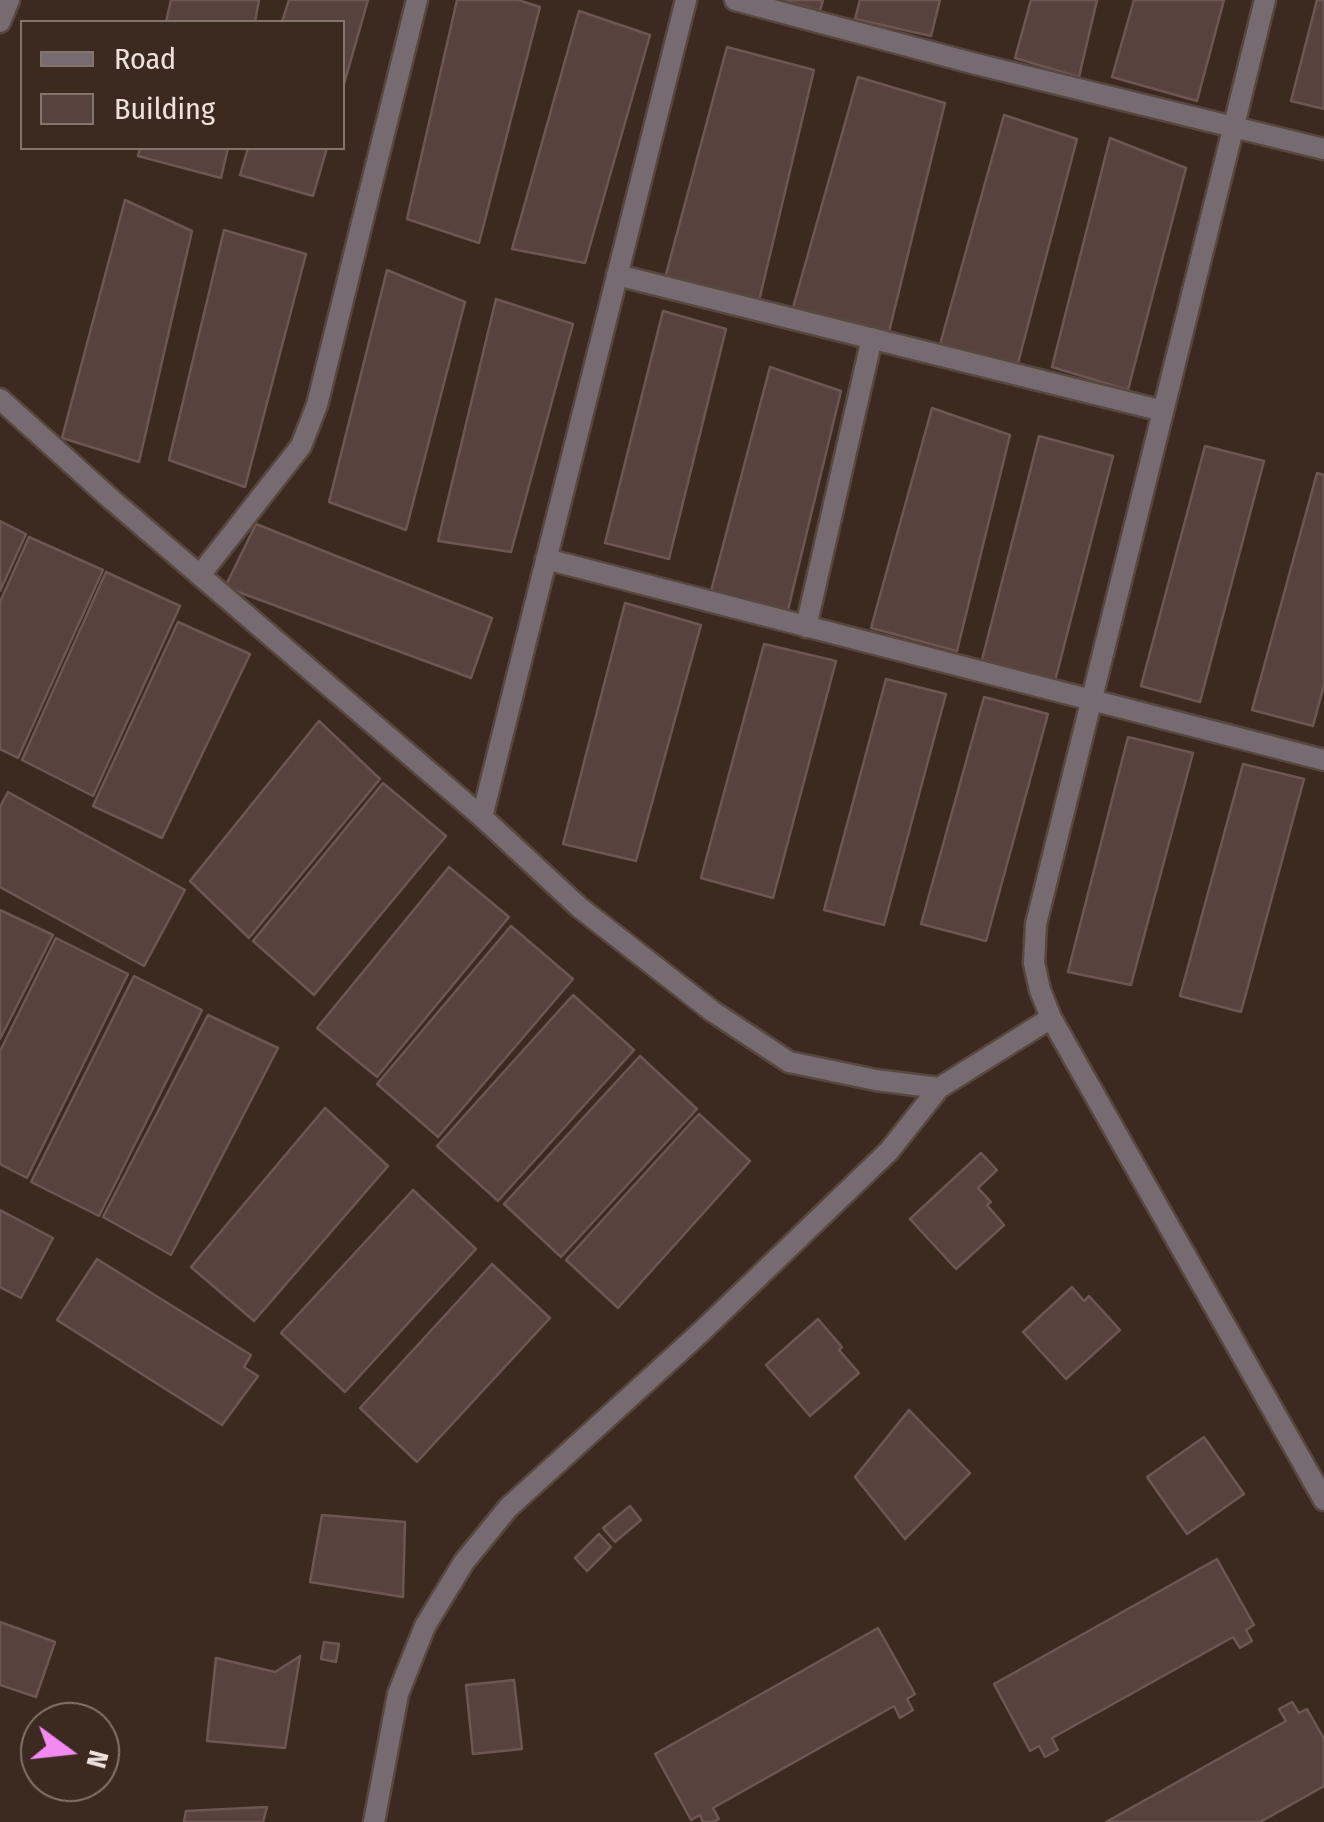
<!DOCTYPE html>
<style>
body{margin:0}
#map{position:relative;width:1324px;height:1822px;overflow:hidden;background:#3c2a21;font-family:"Fira Sans Condensed",sans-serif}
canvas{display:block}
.legend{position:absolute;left:20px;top:20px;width:325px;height:130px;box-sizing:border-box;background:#3c2a21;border:2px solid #83746c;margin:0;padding:12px 18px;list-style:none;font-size:30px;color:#eee2dc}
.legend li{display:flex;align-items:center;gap:20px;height:50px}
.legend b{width:50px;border:2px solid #83746c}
.north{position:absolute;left:20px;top:1702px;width:100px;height:100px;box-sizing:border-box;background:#3c2a21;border:2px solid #83746c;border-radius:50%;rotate:105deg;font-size:28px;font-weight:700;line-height:40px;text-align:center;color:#eee2dc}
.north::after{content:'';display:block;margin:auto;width:35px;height:45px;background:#f38af2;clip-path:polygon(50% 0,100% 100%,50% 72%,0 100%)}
</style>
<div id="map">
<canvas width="1324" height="1822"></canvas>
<ul class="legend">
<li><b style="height:12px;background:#756b71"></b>Road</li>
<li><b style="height:28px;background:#58423e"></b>Building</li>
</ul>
<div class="north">N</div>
</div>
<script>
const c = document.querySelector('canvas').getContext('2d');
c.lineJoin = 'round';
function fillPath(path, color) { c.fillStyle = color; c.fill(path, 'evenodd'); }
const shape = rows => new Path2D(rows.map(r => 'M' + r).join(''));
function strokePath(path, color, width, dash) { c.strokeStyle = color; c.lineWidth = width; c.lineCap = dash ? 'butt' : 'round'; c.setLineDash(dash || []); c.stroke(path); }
const building = shape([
 [171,0,259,0,255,22,166,22,171,0],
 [289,0,368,0,342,91,342,22,282,22,289,0],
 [457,0,518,0,540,7,479,243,407,219,457,0],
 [782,0,823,0,820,11,782,0],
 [860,0,940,0,931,36,855,19,860,0],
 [1031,0,1097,0,1079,77,1015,58,1031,0],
 [1134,0,1224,0,1197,101,1112,77,1134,0],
 [1317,0,1324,0,1324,109,1291,101,1317,0],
 [579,11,650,35,585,263,512,249,579,11],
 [727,47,814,70,759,301,665,278,727,47],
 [858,77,945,103,889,332,792,311,858,77],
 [1004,115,1077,139,1018,363,939,348,1004,115],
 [1110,138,1186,168,1128,390,1052,367,1110,138],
 [140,148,228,148,221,178,138,156,140,148],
 [248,148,327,148,313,196,240,175,248,148],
 [125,200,192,231,139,462,62,438,125,200],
 [224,230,306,254,245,487,169,460,224,230],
 [387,270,465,302,406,530,329,502,387,270],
 [496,299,573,324,511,552,438,541,496,299],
 [663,311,726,329,669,559,605,543,663,311],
 [770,367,841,391,788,610,711,591,770,367],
 [932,408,1010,435,957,651,871,628,932,408],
 [1039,436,1113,456,1055,681,982,660,1039,436],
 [1205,446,1264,461,1200,702,1141,686,1205,446],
 [1317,473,1324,475,1324,685,1313,726,1252,710,1317,473],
 [0,521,26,534,0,591,0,521],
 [256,524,492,618,471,678,225,587,256,524],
 [29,537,103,570,18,758,0,749,0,602,29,537],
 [106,572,180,606,93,796,22,760,106,572],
 [625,603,701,625,636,861,563,844,625,603],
 [178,622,250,654,162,838,93,806,178,622],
 [764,644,836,661,773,898,701,878,764,644],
 [886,679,946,694,884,925,824,910,886,679],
 [984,697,1048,714,986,941,921,924,984,697],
 [319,721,380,779,249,938,190,881,319,721],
 [1128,737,1193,753,1131,985,1068,972,1128,737],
 [1243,764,1304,779,1241,1012,1180,996,1243,764],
 [383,783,446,836,314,995,253,941,383,783],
 [8,792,185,890,144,966,0,887,0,807,8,792],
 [449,867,509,917,377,1077,317,1028,449,867],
 [0,910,53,935,0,1039,0,910],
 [511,926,573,979,438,1137,377,1084,511,926],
 [56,938,128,974,27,1178,0,1164,0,1051,56,938],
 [134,976,202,1010,99,1216,31,1182,134,976],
 [573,995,634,1050,498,1201,437,1146,573,995],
 [208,1015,278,1048,171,1255,103,1217,208,1015],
 [640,1056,697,1109,561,1257,504,1204,640,1056],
 [325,1108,388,1166,254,1321,191,1267,325,1108],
 [699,1114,750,1161,618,1308,566,1260,699,1114],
 [981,1153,997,1170,978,1188,991,1202,987,1205,1004,1225,956,1269,910,1219,981,1153],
 [413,1190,476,1249,345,1392,281,1333,413,1190],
 [0,1210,53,1238,21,1298,0,1287,0,1210],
 [97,1259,251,1355,244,1367,258,1376,222,1425,57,1320,97,1259],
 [492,1264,550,1318,417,1462,360,1408,492,1264],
 [1072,1287,1084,1301,1089,1296,1120,1330,1066,1379,1023,1332,1072,1287],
 [818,1319,842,1347,839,1350,859,1373,810,1416,766,1365,818,1319],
 [909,1410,970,1473,905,1539,855,1477,909,1410],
 [1204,1437,1244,1494,1187,1534,1147,1477,1204,1437],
 [630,1506,641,1520,615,1542,603,1528,630,1506],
 [322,1515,405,1522,403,1597,310,1582,322,1515],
 [599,1534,611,1547,587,1571,575,1558,599,1534],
 [1217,1559,1254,1625,1246,1630,1252,1641,1240,1648,1233,1637,1052,1738,1058,1750,1045,1757,1039,1746,1030,1751,994,1684,1217,1559],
 [0,1622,55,1642,36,1697,0,1685,0,1622],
 [878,1628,915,1694,907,1699,913,1710,900,1718,894,1706,713,1808,719,1819,714,1822,703,1822,700,1815,691,1820,655,1754,878,1628],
 [324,1642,339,1644,336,1662,321,1659,324,1642],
 [300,1656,285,1748,207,1741,216,1658,275,1672,300,1656],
 [514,1680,522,1749,473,1754,466,1685,514,1680],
 [1292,1702,1299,1713,1307,1709,1324,1739,1324,1786,1260,1822,1106,1822,1286,1721,1279,1709,1292,1702],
 [267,1807,263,1822,184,1822,186,1811,267,1807]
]);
const minor = shape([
 [735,0,976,64,1324,149],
 [1265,0,1036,924,1034,963,1040,990,1051,1018,1324,1500],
 [0,22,9,0],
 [617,275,1163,411],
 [0,399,112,500,482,817,579,907,712,1011,789,1062,876,1080,939,1088,1051,1018],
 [546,559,1324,760],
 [200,575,301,446,317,405,417,0],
 [806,627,872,338],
 [482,817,686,0],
 [374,1822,398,1694,425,1626,464,1562,508,1508,701,1332,889,1151,939,1088]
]);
fillPath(building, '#58423e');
strokePath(building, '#6e5653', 2.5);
strokePath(minor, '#58473f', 25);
strokePath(minor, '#756b71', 20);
</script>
